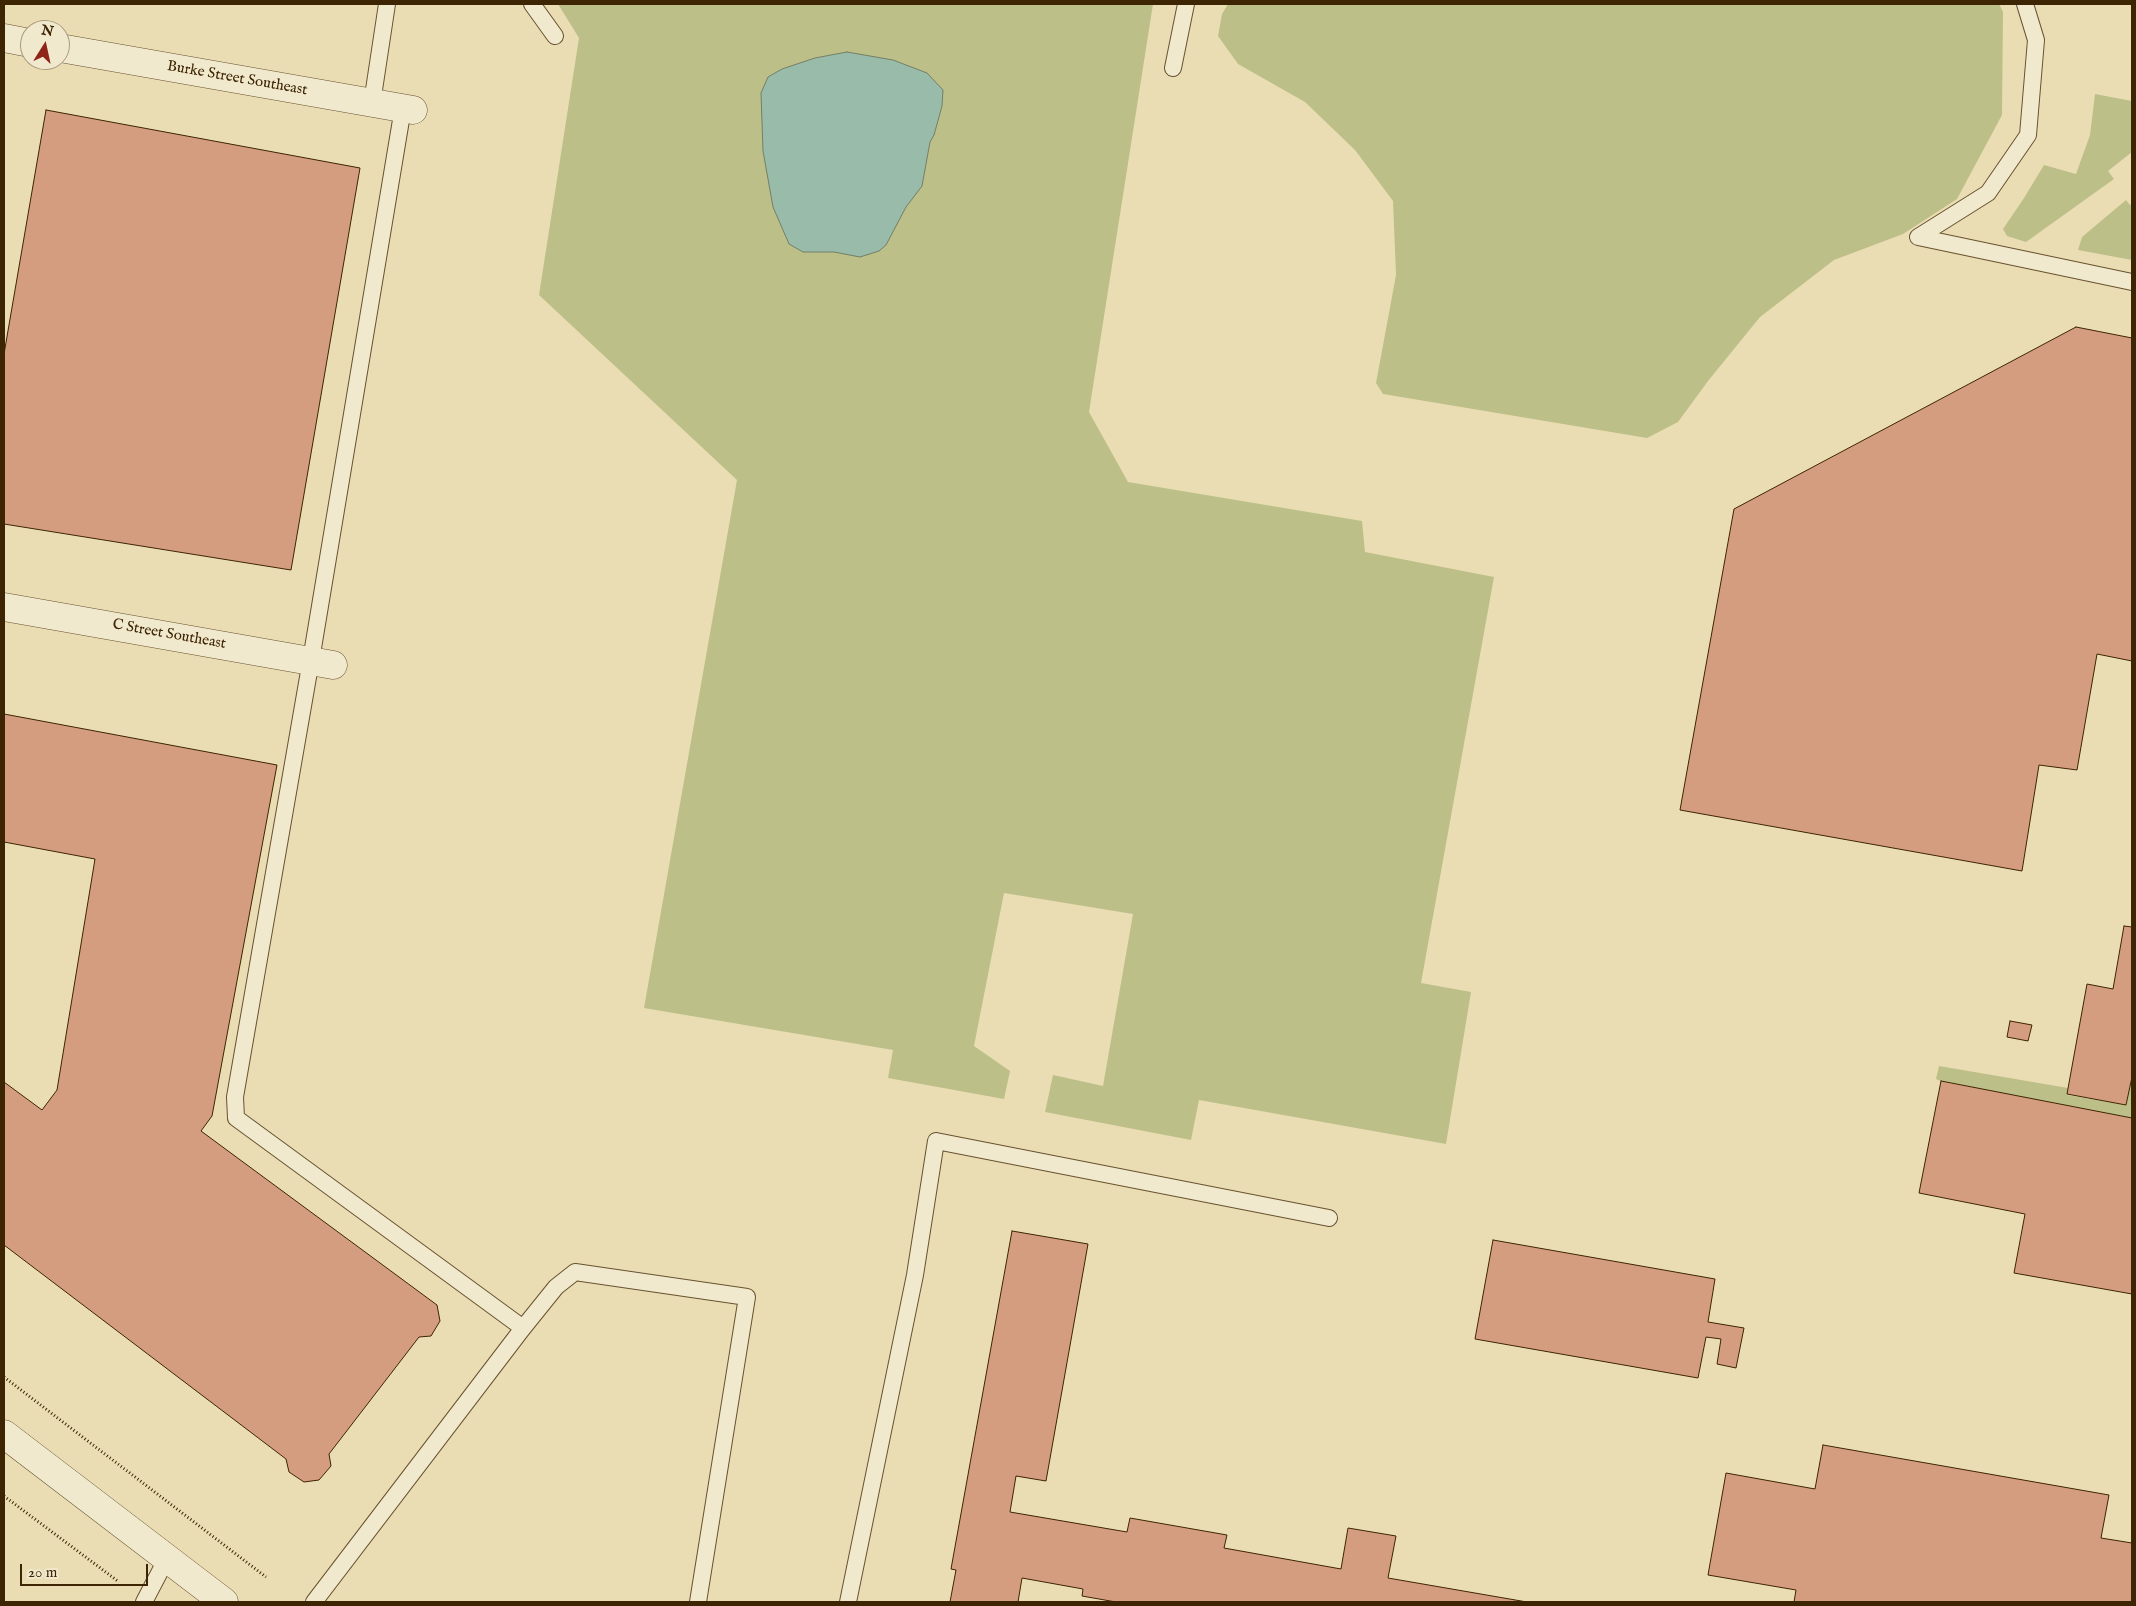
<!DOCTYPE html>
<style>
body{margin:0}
#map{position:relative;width:2136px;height:1606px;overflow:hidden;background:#eaddb4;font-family:"IM FELL English",serif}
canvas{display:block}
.frame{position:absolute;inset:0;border:5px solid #3d2402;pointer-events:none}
.north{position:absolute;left:20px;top:20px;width:50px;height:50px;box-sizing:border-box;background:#f1e9ce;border:1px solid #a99a7c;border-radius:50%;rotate:10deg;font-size:14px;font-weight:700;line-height:20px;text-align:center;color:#3d2402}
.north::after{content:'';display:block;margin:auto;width:18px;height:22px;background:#8f2418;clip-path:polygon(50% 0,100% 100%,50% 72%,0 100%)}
.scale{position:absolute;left:20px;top:1564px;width:128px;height:22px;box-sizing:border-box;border:2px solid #3d2402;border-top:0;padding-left:6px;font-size:15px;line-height:18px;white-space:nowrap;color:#3d2402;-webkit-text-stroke:4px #f1e9ce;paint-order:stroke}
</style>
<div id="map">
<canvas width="2136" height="1606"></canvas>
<div class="frame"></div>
<div class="north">N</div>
<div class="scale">20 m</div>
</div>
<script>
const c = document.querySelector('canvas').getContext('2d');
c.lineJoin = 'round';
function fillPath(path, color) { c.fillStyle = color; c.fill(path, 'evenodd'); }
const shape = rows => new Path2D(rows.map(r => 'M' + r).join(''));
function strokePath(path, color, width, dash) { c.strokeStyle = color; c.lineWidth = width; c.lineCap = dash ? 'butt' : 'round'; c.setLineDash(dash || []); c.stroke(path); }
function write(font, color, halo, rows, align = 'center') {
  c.font = font + ' "IM FELL English",serif'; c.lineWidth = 5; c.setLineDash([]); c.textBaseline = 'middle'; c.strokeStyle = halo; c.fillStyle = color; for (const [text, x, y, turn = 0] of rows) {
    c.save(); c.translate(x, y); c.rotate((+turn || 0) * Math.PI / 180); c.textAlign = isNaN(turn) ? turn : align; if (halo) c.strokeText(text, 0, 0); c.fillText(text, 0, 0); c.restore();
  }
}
const green = shape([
 [558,4,1153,4,1089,412,1128,482,1362,521,1365,552,1494,577,1421,983,1471,992,1446,1144,1199,1100,1191,1140,1045,1112,1053,1075,1103,1086,1133,914,1004,893,974,1046,1010,1071,1004,1099,888,1078,893,1050,644,1008,737,480,539,295,579,38],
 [1228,4,1999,4,2003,12,2002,115,1957,199,1903,234,1834,260,1760,317,1708,381,1678,422,1647,438,1383,394,1376,383,1396,275,1393,201,1355,150,1305,102,1238,64,1218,36,1222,14],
 [2095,94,2132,101,2132,152,2108,171,2114,179,2026,242,2007,236,2003,229,2024,198,2044,165,2076,174,2090,135],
 [2126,200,2130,205,2132,203,2132,260,2078,250,2082,237],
 [1939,1066,2068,1088,2067,1095,2126,1105,2132,1077,2132,1118,1941,1081,1936,1079]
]);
const water = shape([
 [847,52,893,60,927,73,943,90,942,106,934,135,930,142,922,186,906,207,886,245,879,251,860,257,834,252,803,252,789,244,773,207,763,151,761,93,768,77,782,69,815,58,847,52]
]);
const building = shape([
 [46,110,360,168,291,570,4,524,4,354,46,110],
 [2076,327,2132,338,2132,661,2097,654,2077,770,2039,765,2022,871,1680,810,1734,509,2076,327],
 [4,714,277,765,212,1116,201,1131,437,1305,440,1321,431,1336,419,1337,329,1454,331,1466,319,1480,304,1482,289,1472,286,1459,4,1245,4,1082,42,1110,57,1090,95,859,4,842,4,714],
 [2124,926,2132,927,2132,1077,2126,1105,2067,1094,2087,984,2113,989,2124,926],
 [2010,1021,2032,1025,2028,1041,2007,1037,2010,1021],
 [1941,1081,2132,1118,2132,1294,2014,1273,2025,1214,1919,1193,1941,1081],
 [1012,1231,1088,1244,1046,1481,1016,1476,1010,1512,1127,1532,1130,1518,1227,1535,1224,1548,1341,1569,1348,1528,1396,1536,1388,1578,1527,1602,1116,1602,1082,1596,1083,1589,1022,1578,1018,1602,950,1602,956,1570,951,1569,1012,1231],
 [1493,1240,1715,1279,1708,1322,1744,1328,1736,1368,1717,1364,1721,1339,1706,1337,1698,1378,1475,1339,1493,1240],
 [1823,1445,2109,1495,2101,1538,2132,1543,2132,1602,1794,1602,1796,1590,1708,1575,1726,1473,1815,1489,1823,1445]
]);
const path = shape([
 [4,1377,266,1577],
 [4,1496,119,1582]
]);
const lane = shape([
 [532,4,555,36],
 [2025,4,2036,40,2028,135,1988,193,1918,237,2132,282],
 [1173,68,1186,4],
 [372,103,387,4],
 [403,108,311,660,235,1097,236,1118,523,1328],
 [144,1602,166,1560],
 [314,1602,523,1328,556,1287,575,1272,747,1297,698,1602],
 [848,1602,915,1275,936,1141,1329,1218]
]);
const street = shape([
 [4,38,30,43],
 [60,48,413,110],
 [4,607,333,665],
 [4,1434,224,1602]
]);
const streetNames = [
 ["Burke Street Southeast",237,79,10],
 ["C Street Southeast",169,635,10]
];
fillPath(green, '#bdbf88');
fillPath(water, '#98bca9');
strokePath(water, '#747f66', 1);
fillPath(building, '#d59d80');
strokePath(building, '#3d2402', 1);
strokePath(lane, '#68522e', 18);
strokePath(street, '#68522e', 29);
strokePath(path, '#3d2402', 3, [1, 2.5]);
strokePath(lane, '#f1e9ce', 16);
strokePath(street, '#f1e9ce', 28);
write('15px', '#3d2402', '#f1e9ce', streetNames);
</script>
